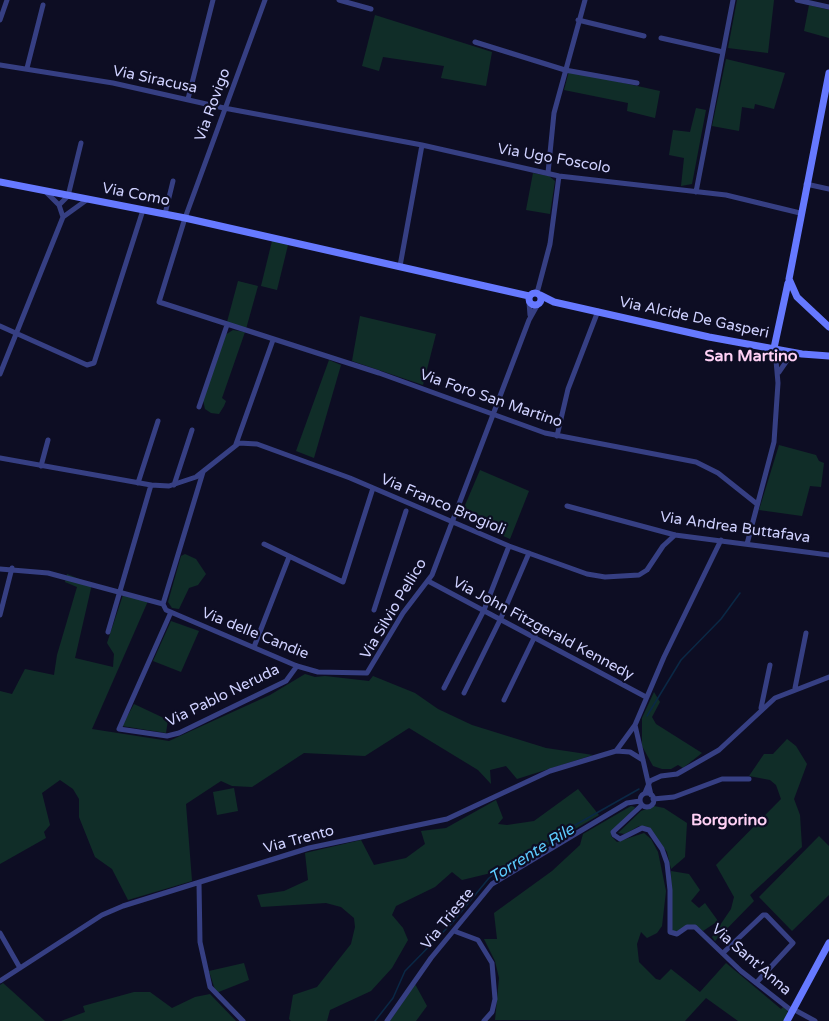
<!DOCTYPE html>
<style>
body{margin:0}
canvas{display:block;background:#0d0d23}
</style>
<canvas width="829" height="1021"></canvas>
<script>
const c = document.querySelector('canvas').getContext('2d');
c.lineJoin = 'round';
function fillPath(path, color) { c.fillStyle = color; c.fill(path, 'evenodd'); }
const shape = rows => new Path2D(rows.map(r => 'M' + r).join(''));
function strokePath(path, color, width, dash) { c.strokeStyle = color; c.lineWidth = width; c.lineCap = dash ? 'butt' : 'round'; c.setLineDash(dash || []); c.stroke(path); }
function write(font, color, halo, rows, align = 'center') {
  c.font = font + ' "Varela Round",sans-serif'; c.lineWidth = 4.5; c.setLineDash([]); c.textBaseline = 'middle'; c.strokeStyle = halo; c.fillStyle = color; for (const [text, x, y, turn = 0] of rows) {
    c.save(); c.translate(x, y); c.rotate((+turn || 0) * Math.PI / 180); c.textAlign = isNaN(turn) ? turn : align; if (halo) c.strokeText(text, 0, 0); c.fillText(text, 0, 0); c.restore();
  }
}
const green = shape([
 [737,0,774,0,768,53,728,48],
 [809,5,829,10,829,38,804,31],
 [375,15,492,52,486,86,441,78,444,66,383,57,379,71,362,66],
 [726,59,785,73,774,109,755,104,754,109,742,107,739,131,712,126],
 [569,71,660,91,655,118,627,111,628,103,564,90],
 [696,108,706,110,692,184,681,186,684,158,669,155,673,130,690,132],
 [533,173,549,176,555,181,550,214,526,210],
 [272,241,288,245,277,290,261,286],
 [238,281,258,286,246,329,227,322],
 [360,316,436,334,423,385,352,361],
 [233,330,245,332,222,398,226,401,224,406,219,414,211,413,205,409,203,400,225,335],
 [329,360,341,365,314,458,296,451],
 [779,445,816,455,819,461,824,463,821,487,810,486,802,516,759,510],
 [480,470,529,491,510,539,460,517],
 [185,554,196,559,206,574,198,585,189,588,179,609,172,608,168,602,181,556],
 [67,574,92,584,75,658,113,667,114,654,107,643,123,595,148,601,92,729,169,741,270,695,305,674,315,677,325,676,369,681,373,676,415,693,438,709,472,725,546,748,593,755,517,779,506,766,490,770,491,784,478,770,409,728,365,756,304,753,252,787,232,786,221,781,186,804,192,881,128,900,112,869,95,857,79,817,79,799,73,789,60,780,42,793,50,825,44,832,46,838,0,864,0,691,12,694,25,669,54,675,57,655,77,587,65,582],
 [171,621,199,631,181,672,153,661],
 [654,692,660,702,652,717,656,724,702,753,683,768,678,765,671,769,662,769,653,766,642,746,642,718],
 [134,704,168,720,166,733,122,726],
 [787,739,796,746,807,764,794,799,800,815,802,847,750,895,754,901,715,941,712,937,731,909,734,897,716,865,781,799,776,785,770,780,749,776,764,754,773,754],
 [234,788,238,811,217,815,213,792],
 [578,789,599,815,519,862,491,873,462,880,452,872,435,887,396,906,392,915,403,928,408,940,392,968,371,991,330,1010,327,1021,291,1021,289,1019,293,995,317,987,351,944,355,927,354,918,341,907,326,903,261,907,257,895,284,891,308,880,305,853,361,840,374,865,406,858,425,844,421,831,446,828,496,800,503,818,498,824,507,825,534,821],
 [631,806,635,807,633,811,612,831,611,836,617,842,644,833,651,839,658,852,666,891,662,926,657,933,647,938,641,932,637,944,639,962,656,979,660,980,671,969,700,992,726,963,781,1009,783,1007,788,1010,785,1021,738,1021,706,998,685,1021,495,1020,499,978,495,961,484,939,497,939,494,913,552,871,580,845,583,834],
 [654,806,664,808,687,823,685,857,671,869,667,852,649,827,639,826,625,834,618,833,641,811],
 [819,836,829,846,829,895,792,931,759,897],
 [671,871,689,874,700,890,691,901,699,908,705,903,718,921,703,931,695,925,676,932,672,931],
 [244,963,249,980,216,993,209,971],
 [3,983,12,991,45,1021,0,1021,0,985],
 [415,984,427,1006,416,1021,390,1021],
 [134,992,150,992,172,1008,195,997,210,994,236,1021,61,1021,85,1012,83,1006]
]);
const stream = shape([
 [647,716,681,660,721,619,740,593],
 [375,1021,393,998,405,971,452,923,489,878,517,858,639,789]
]);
const street = shape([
 [265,0,185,218,159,302,379,373,545,433,696,462,718,473,757,504],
 [339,0,371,9],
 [797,0,829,7],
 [0,20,7,0],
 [578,20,644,36],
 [661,38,723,52],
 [475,42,565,70,637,83],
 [0,65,113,83,224,108,422,145,559,176,726,195,800,213],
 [27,68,43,5],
 [188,99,213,0],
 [548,173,554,113,585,0],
 [806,184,829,189],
 [696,192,733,0],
 [47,193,59,205,63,217],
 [59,205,68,196,81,143],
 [165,214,173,181],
 [400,266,422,145],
 [537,293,550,244,559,176],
 [529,302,530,315],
 [0,326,87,365,94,363,143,210],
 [779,372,788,359,797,355],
 [0,374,63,217,88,199],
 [199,407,227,325],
 [557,436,568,389,598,311],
 [236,444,273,340],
 [0,458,151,485,169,486,196,477,239,443,257,444,350,478,509,546,587,574,605,577,639,575,647,570,663,546,675,535],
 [41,466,48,440],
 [203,472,163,604,166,610,297,666,318,672,367,673,403,613,432,575,529,320,538,304],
 [138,483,158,421],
 [174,485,192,430],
 [567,506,675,535,829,555],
 [264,544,343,582,373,488],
 [747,544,774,442,778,383,775,349],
 [0,569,48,573,163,604],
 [428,581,646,697],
 [374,610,406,511],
 [171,612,119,729,167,736,179,733,286,681,297,666],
 [0,615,12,568],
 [108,632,151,485],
 [254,647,289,557],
 [444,688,484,610,509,546],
 [795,688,806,633],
 [464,693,501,618,529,553],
 [504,700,535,636],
 [761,708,770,665],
 [635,725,651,795],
 [616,751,635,725,664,657,721,540],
 [645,793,650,781,661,776,677,774,719,750,775,698,829,677],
 '640 800a7 7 0 1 1 14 0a7 7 0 1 1-14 0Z',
 [653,799,674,797,722,779,749,779],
 [642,805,613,832,614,835,620,839,642,828,649,830,662,849,667,863,670,890,670,932,677,934,687,927,695,927,741,971,792,1011],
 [199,883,200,942,210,987,243,1021],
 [454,931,478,940,492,963,495,999,492,1012,484,1021],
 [0,933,20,968],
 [723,953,763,915,766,915,793,943,756,983],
 [0,981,102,915,123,906,309,848,447,819,550,771,616,751,630,752,643,760],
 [793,1009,815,1021],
 [387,1021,431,958,492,884,627,803,640,801]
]);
const secondary = shape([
 [829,73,789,279,797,297,829,327],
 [0,182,185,218,529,296],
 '529 299a6 6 0 1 1 12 0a6 6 0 1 1-12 0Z',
 [540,295,554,302,709,337,802,354,829,356],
 [774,348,788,283],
 [787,1021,829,943]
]);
const streetNames = [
 ["Via Siracusa",155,80,12],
 ["Via Rovigo",213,105,-70],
 ["Via Ugo Foscolo",554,159,10],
 ["Via Como",136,195,11],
 ["Via Alcide De Gasperi",694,318,12],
 ["Via Foro San Martino",491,399,19],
 ["Via Franco Brogioli",443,505,23],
 ["Via Andrea Buttafava",735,528,8],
 ["Via Silvio Pellico",394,609,-59],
 ["Via John Fitzgerald Kennedy",543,629,28],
 ["Via delle Candie",255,634,22],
 ["Via Pablo Neruda",223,696,-26],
 ["Via Trento",299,840,-15],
 ["Via Trieste",448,919,-51],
 ["Via Sant'Anna",751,960,41]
];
const neighbourhoodNames = [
 ["San Martino",751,357],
 ["Borgorino",729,821]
];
const waterNames = [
 ["Torrente Rile",532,854,-32]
];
fillPath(green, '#102d28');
strokePath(stream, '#0a2845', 1.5);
strokePath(street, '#363f83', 5);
strokePath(secondary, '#6679ff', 7);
write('15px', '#cfd1ff', '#0d0d23', streetNames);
write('bold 16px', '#ffd1f5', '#0d0d23', neighbourhoodNames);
write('italic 16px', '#5dccff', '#0d0d23', waterNames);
</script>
